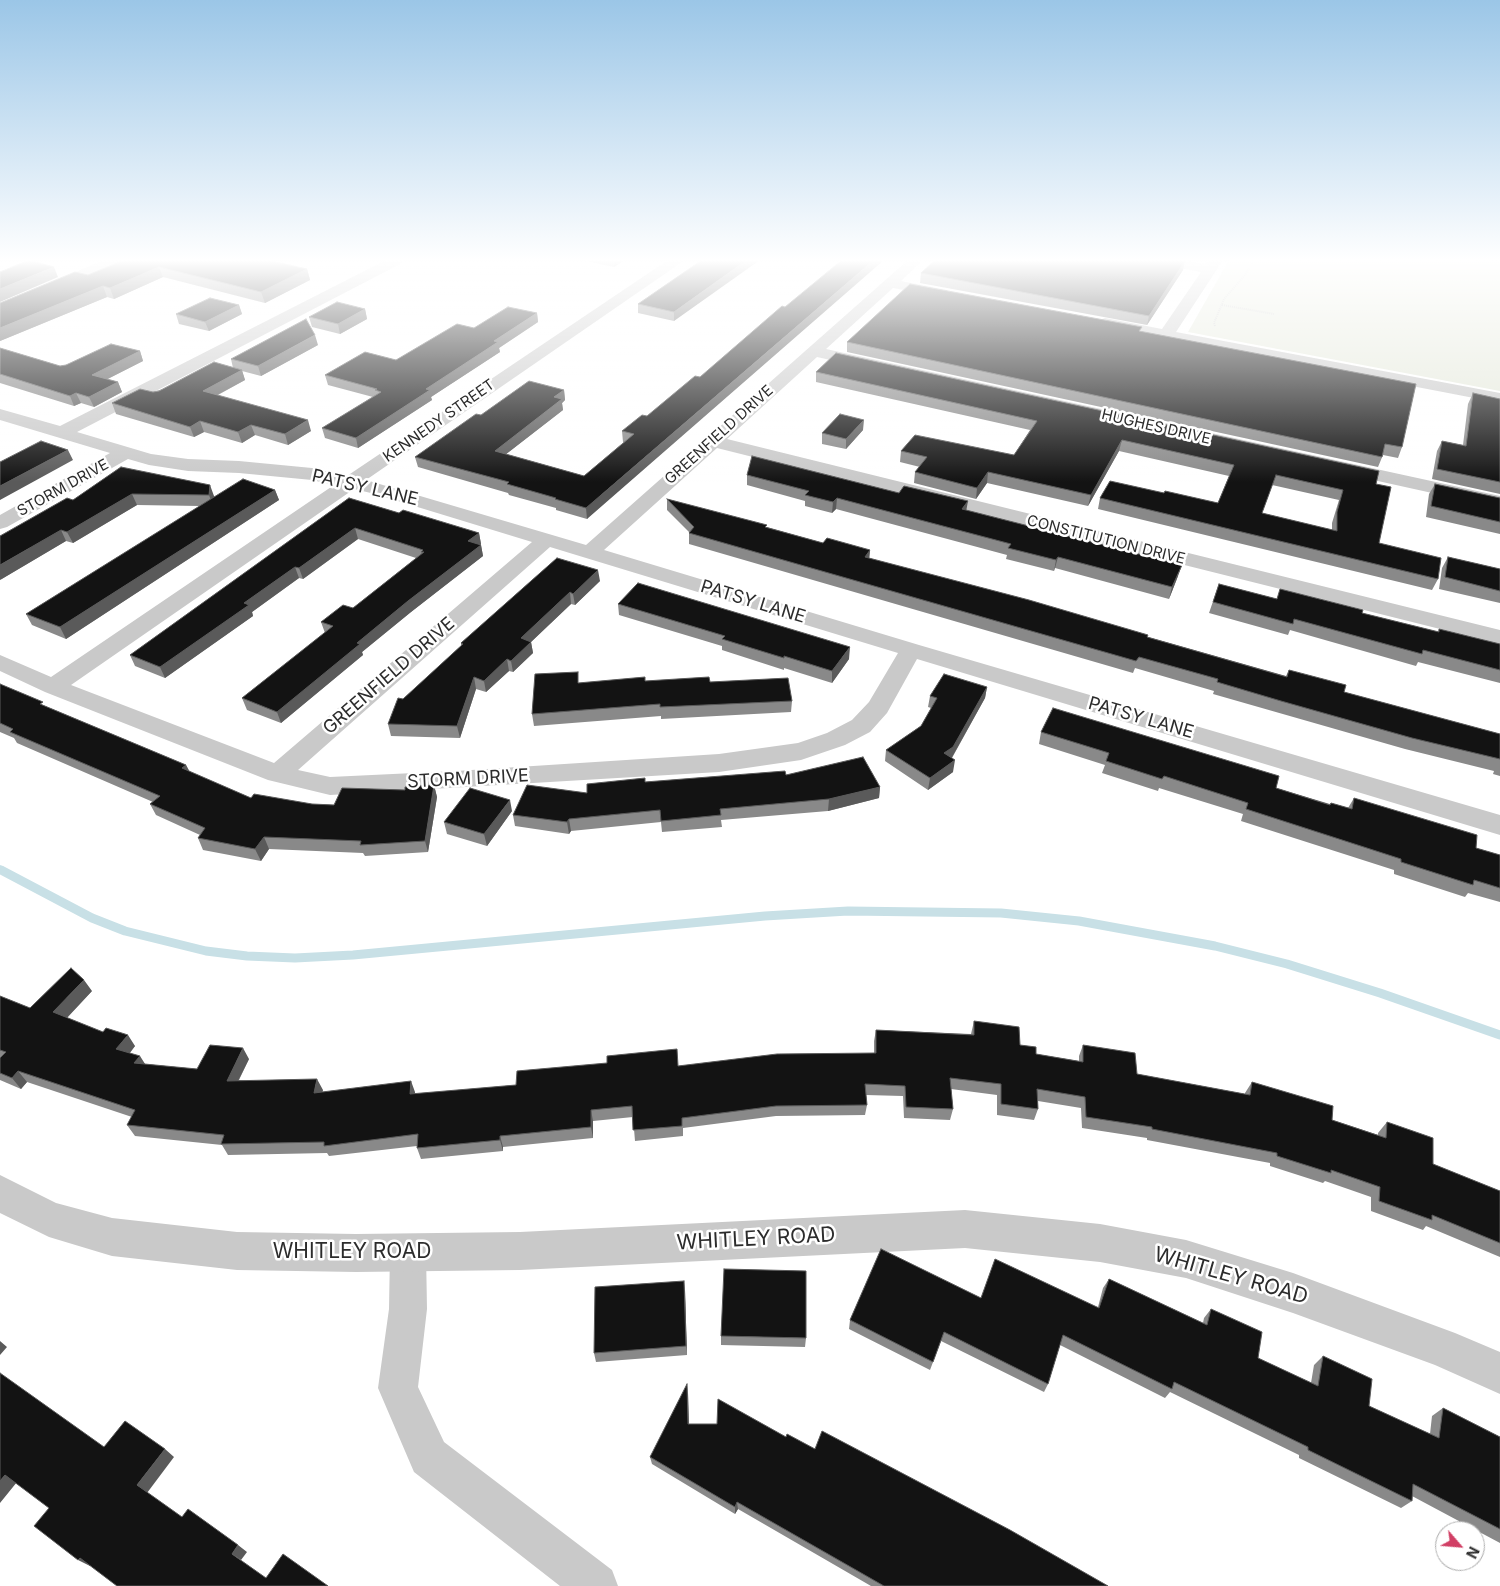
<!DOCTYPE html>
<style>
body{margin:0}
#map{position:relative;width:1500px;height:1586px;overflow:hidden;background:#fff;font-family:Inter,sans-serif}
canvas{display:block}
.north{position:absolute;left:1435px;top:1521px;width:50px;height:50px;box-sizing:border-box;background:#fff;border:1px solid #ababab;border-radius:50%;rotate:117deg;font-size:14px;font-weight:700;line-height:20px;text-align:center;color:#2c2c2c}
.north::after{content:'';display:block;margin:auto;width:18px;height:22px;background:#d13f65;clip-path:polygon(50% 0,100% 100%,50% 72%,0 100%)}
</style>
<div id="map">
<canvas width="1500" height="1586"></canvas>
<div class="north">N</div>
</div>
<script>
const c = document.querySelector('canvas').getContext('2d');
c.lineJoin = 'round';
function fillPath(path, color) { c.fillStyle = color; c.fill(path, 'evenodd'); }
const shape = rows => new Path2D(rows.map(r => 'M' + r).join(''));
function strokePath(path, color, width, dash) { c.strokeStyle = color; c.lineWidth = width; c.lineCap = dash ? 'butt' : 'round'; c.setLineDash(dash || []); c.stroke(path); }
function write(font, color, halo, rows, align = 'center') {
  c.font = font + ' Inter,sans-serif'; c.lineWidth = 5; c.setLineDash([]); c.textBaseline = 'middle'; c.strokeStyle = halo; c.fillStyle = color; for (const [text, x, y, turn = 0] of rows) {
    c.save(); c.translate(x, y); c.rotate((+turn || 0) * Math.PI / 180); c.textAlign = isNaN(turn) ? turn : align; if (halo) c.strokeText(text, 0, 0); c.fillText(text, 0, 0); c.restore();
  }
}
const green = shape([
 [1229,260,1500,260,1500,391,1188,332]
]);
const streamFar1 = shape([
 [0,869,3,871]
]);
const stream = shape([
 [1,870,92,918,125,931,206,951,247,956,295,958,353,955,765,916,848,911,1001,913,1079,921,1215,946,1287,964,1380,993,1500,1035]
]);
const path = shape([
 [1492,260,1500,261],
 [1222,305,1274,314],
 [1215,326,1214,323,1224,299,1245,275,1252,263,1250,260]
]);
const minor = shape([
 [104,260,123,260,121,263,0,314,0,304,104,260],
 [386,260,404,260,402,263,77,432,151,454,188,459,239,461,312,468,347,476,668,260,685,260,366,480,586,545,908,260,923,260,901,281,947,290,949,293,947,296,942,297,893,288,826,349,1500,496,1500,508,817,357,727,439,1500,630,1500,644,717,448,604,550,919,645,1500,815,1500,835,917,659,887,713,870,732,845,745,801,760,719,772,330,795,268,780,45,692,0,671,0,655,51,677,334,485,312,480,239,473,188,471,149,465,128,459,7,527,0,529,0,515,110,453,0,420,0,409,60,426,386,260],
 [354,489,375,494,532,542,274,763,71,685,354,489],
 [550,547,898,653,869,702,852,720,827,733,798,743,719,754,456,771,330,777,298,770,550,547],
 [1152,260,1184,260,1206,264,1209,260,1223,260,1176,332,1500,393,1500,403,1100,326,1097,323,1100,320,1105,318,1162,329,1201,272,1159,264,1152,260],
 [408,1234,421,1239,426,1252,427,1309,418,1387,444,1442,612,1570,618,1586,560,1586,414,1472,378,1388,389,1309,390,1252,395,1239,408,1234]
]);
const tertiary = shape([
 [0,1175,56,1203,112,1218,237,1232,356,1234,520,1232,965,1210,1100,1224,1186,1240,1293,1273,1455,1333,1500,1352,1500,1394,1435,1365,1293,1313,1186,1278,1100,1262,965,1248,520,1270,356,1272,237,1270,112,1256,49,1237,0,1213,0,1175]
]);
const wall = shape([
 [124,260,307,269,310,280,265,303,163,277,114,299,107,297,0,341,0,303,88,275],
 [586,260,625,260,614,267,586,261],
 [702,260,674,321,638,313,638,304],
 [1183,270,1147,325,920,283,921,273],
 [239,305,242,314,209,331,179,324,176,314],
 [365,309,367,319,340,334,312,327,309,317],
 [537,313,538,322,499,348,500,352,431,397,432,400,358,448,325,438,322,428,373,397,328,385,325,375,396,360,474,328],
 [1141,331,1402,447,1398,458,1383,455,1378,467,847,352,847,342],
 [318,345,261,376,242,371,245,380,218,395,311,431,288,445,255,435,242,443,204,432,194,437,116,414,112,403,153,392,233,368,231,359],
 [0,348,60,366,140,351,143,361,107,379,118,382,122,392,94,407,81,403,74,406,0,383],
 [816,372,1376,484,1379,543,1438,579,1432,590,1098,509,1100,498,1164,493,1218,503,1229,476,1119,451,1088,506,987,483,976,499,914,483,915,472,920,467,900,462,901,451,1014,455,1030,430,816,382],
 [1272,485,1339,500,1332,523,1332,530,1262,513],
 [564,390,565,400,562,403,563,410,506,454,584,476,624,442,623,442,622,431,647,416,587,519,556,510,556,508,509,495,508,493,418,467,415,457,481,415],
 [1473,393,1500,399,1500,494,1432,479,1437,451,1442,441,1463,445,1468,404],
 [863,430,846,449,822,444,822,433],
 [121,467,214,496,214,497,275,490,279,500,66,639,32,625,26,614,200,506,137,505,73,543,66,541,0,580,73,500],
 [747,475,966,510,1178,576,1169,599,1055,568,1054,571,1006,559,1007,555,836,509,832,513,805,506,805,501,747,485],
 [1435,484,1500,498,1500,534,1426,517,1429,494],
 [349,498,399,513,479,533,481,544,480,545,481,545,483,556,411,612,362,652,363,655,281,723,247,710,242,698,325,633,321,622,353,608,416,558,358,539,303,579,299,578,252,612,253,616,165,678,135,666,130,655],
 [667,499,823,543,870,550,869,558,1286,676,1289,670,1344,692,1500,734,1500,776,1493,774,1494,771,1405,749,1213,694,1214,691,1135,668,1133,673,689,544,689,532,667,510],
 [1448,557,1500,569,1500,603,1439,589,1442,568],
 [557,558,600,581,575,605,571,604,531,642,533,653,513,672,509,671,486,692,476,689,460,738,391,736,388,724,403,699,461,646,461,643],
 [1219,584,1277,599,1362,613,1438,632,1439,629,1500,644,1500,683,1418,662,1416,666,1290,630,1288,635,1209,613],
 [618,604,849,659,832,683,784,668,784,670,722,650,722,646,619,615],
 [645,681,710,682,792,701,791,712,661,719,661,716,534,726,532,714,580,683],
 [0,684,45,706,186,765,190,772,251,798,312,804,334,805,405,790,434,785,437,797,428,852,365,856,363,853,269,849,261,861,203,850,198,838,200,835,156,815,150,804,153,802,17,743,14,738,0,732],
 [987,687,985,698,952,758,953,772,928,790,885,761,886,750,921,726,931,708,928,707,930,696],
 [1041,732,1276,788,1330,804,1331,803,1348,808,1354,798,1476,848,1500,855,1500,902,1468,893,1465,897,1394,874,1394,870,1241,821,1243,814,1159,788,1158,791,1102,773,1105,765,1039,744],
 [786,775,880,787,879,798,828,811,721,820,722,827,662,832,661,822,571,831,569,834,515,826,513,815,587,793,645,782],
 [512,811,487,846,447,834,444,822],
 [92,991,67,1018,135,1046,130,1053,145,1064,197,1069,249,1059,239,1080,323,1090,322,1092,415,1092,415,1094,516,1085,679,1066,874,1053,874,1041,876,1030,971,1034,974,1021,1020,1045,1036,1054,1079,1061,1079,1056,1083,1045,1137,1074,1245,1094,1245,1093,1252,1082,1332,1120,1378,1135,1378,1133,1387,1122,1433,1164,1500,1191,1500,1257,1426,1226,1423,1230,1371,1211,1371,1197,1325,1181,1323,1183,1270,1166,1270,1163,1147,1140,1147,1138,1082,1128,1081,1108,1038,1101,1038,1109,1034,1120,997,1115,997,1095,951,1089,953,1109,950,1120,904,1118,903,1096,866,1095,867,1105,865,1115,776,1116,683,1128,683,1136,635,1141,633,1117,593,1121,593,1138,503,1147,503,1151,421,1159,417,1148,417,1146,329,1156,327,1153,228,1155,222,1145,135,1136,127,1125,132,1117,27,1082,21,1089,0,1080,0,1058,1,1057,0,1057,0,996,30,1008],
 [1109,1279,1203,1323,1204,1318,1211,1309,1258,1358,1311,1383,1314,1365,1323,1356,1369,1406,1430,1434,1432,1416,1443,1408,1500,1437,1500,1543,1412,1496,1412,1501,1401,1508,1299,1458,1299,1455,1170,1392,1165,1398,1060,1345,1048,1384,1044,1392,941,1341,930,1370,849,1329,850,1320,981,1298,1098,1307,1103,1288],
 [685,1290,687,1355,596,1362,594,1353],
 [721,1336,806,1338,805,1347,721,1345],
 [688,1393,689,1424,786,1437,815,1449,1108,1586,871,1586,738,1509,735,1514,652,1464,650,1457]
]);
const shadedWall = shape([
 [614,260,625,260,614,267],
 [747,260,760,260,674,321,674,312],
 [874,260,884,260,587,519,586,508],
 [1185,261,1183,270,1147,325,1149,316],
 [54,267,58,277,0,302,0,289],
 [159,267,163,277,114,299,110,288],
 [307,269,310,280,265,303,261,292],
 [103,286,107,297,0,341,0,328],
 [239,305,242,314,209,331,205,322],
 [365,309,367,319,340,334,338,324],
 [537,313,538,322,499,348,500,352,431,397,432,400,358,448,356,438,494,341],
 [315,335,318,345,261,376,258,366],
 [140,351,143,361,96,385,92,375],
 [242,370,245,380,206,401,203,391],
 [118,382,122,392,94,407,89,397],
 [564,390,565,400,562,403,563,410,496,462,495,451,554,397],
 [76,393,81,403,74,406,70,396],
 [308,420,311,431,288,445,285,434],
 [864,420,863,430,846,449,846,439],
 [200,421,204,432,194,437,190,427],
 [251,425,255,435,242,443,238,432],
 [1122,440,1119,451,1088,506,1091,495],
 [68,450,73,460,0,500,0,486],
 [988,472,987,483,976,499,977,488],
 [210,485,214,496,213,506,209,495],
 [275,490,279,500,66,639,60,627],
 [132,494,137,505,73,543,67,532],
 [837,498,836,509,832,513,833,502],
 [968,501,966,512,962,509],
 [355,528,358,539,303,579,299,568],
 [61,530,66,541,0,580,0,565],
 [479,533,481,544,471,553,468,541],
 [481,545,483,556,411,612,362,652,363,655,281,723,277,712,357,643,408,601],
 [870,550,869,561,865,557],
 [1058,557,1055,568,1054,571,1056,560],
 [1182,565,1178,576,1169,599,1172,587],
 [295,567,299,578,252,612,253,616,165,678,160,667,244,603],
 [598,570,600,581,575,605,573,594],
 [570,592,571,604,531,642,533,653,513,672,511,661,521,638],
 [850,647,849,659,832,683,832,671],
 [507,659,509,671,486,692,484,681],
 [474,677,476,689,460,738,457,726],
 [987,687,985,698,951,759,944,753],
 [955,760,953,772,928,790,930,778],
 [186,765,192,777,182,768],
 [434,785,437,797,428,852,425,841],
 [880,787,879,798,828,811,829,799],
 [510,800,512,811,487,846,484,834],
 [569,819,571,831,569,834,567,822],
 [264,837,269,849,261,861,255,849],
 [84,980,92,991,61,1024,53,1012],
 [128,1035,135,1046,124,1060,116,1049],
 [243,1048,249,1059,233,1091,227,1081],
 [140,1056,147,1067,134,1063],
 [18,1071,27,1082,21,1089,12,1078],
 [317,1079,323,1090,319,1103,314,1093],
 [411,1081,415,1092,414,1105,410,1094],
 [591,1110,593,1121,593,1138,591,1127],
 [500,1136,503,1147,503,1151,500,1140],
 [684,1281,685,1290,687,1355,686,1346],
 [0,1341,7,1347,0,1355],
 [687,1384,688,1393,689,1432,688,1424],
 [165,1449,174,1457,147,1493,137,1485],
 [5,1475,17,1482,0,1503,0,1481],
 [737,1502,738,1509,735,1514,735,1507],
 [238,1545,247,1552,241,1560,232,1554],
 [80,1558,91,1564,90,1566,78,1560]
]);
const building = shape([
 [29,260,54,267,0,289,0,272,29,260],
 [124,260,268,260,307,269,261,292,159,267,110,288,103,286,0,328,0,303,75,272,88,275,124,260],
 [702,260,747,260,674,312,638,304,702,260],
 [842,260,874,260,586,508,555,499,556,498,507,484,509,482,415,457,476,414,481,415,529,381,564,390,554,397,562,399,495,451,584,476,634,434,622,431,642,415,647,416,695,376,700,377,782,306,785,307,842,260],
 [935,260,1179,260,1185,261,1149,316,921,273,935,260],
 [910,284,1142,327,1139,331,1416,384,1402,447,1385,444,1382,457,847,342,910,284],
 [210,298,239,305,205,322,176,314,210,298],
 [337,302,365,309,338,324,309,317,337,302],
 [508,307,537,313,494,341,498,342,426,389,430,390,356,438,322,428,381,392,375,390,377,389,325,375,365,352,396,360,457,324,474,328,508,307],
 [306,319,315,335,258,366,231,359,306,319],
 [111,344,140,351,92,375,118,382,89,397,76,393,70,396,0,374,0,348,60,366,66,365,111,344],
 [836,353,1379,471,1376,484,1391,487,1379,543,1441,558,1438,579,1100,498,1110,481,1164,493,1165,491,1218,503,1234,465,1122,440,1091,495,988,472,977,488,915,472,927,457,901,451,915,435,1014,455,1037,421,816,372,836,353],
 [1276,475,1343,490,1337,512,1337,531,1262,513,1276,475],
 [214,362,242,370,203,391,308,420,285,434,251,425,238,432,200,421,190,427,112,403,140,389,153,392,159,391,214,362],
 [1473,393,1500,399,1500,482,1437,469,1442,441,1466,446,1473,393],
 [840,414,864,420,846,439,822,433,840,414],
 [41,441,68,450,0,486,0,462,41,441],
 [752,456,899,493,904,486,968,501,962,509,1182,565,1172,587,1058,557,1056,560,1008,548,1011,544,837,498,833,502,805,495,809,491,747,475,752,456],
 [121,467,210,485,209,495,132,494,67,532,61,530,0,565,0,536,67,498,73,500,121,467],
 [243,479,275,490,60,627,26,614,243,479],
 [1435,484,1500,498,1500,522,1431,506,1435,484],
 [349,498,399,513,403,510,479,533,468,541,481,545,408,601,357,643,360,644,277,712,242,698,333,626,321,622,343,605,353,608,424,552,421,552,423,550,355,528,299,568,295,567,244,603,249,605,160,667,130,655,349,498],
 [667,499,767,525,765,527,823,543,827,538,870,550,865,557,1029,600,1148,635,1147,637,1287,677,1289,670,1346,685,1344,692,1500,734,1500,759,1412,738,1281,701,1217,682,1218,679,1139,657,1136,661,689,533,694,527,667,499],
 [1448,557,1500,569,1500,591,1445,577,1448,557],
 [557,558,598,570,573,594,570,592,521,638,531,642,511,661,507,659,484,681,474,677,457,726,388,724,398,698,403,699,463,644,461,643,557,558],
 [638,583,850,647,832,671,784,656,784,658,722,639,725,636,618,604,638,583],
 [1219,584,1277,599,1280,589,1363,610,1362,613,1439,632,1439,629,1500,644,1500,670,1423,650,1422,654,1294,619,1293,624,1213,602,1219,584],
 [578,672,578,683,645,677,645,681,709,677,710,682,788,678,792,701,660,707,660,704,532,714,535,674,578,672],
 [944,674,987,687,953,747,944,753,955,760,930,778,886,750,921,726,937,698,930,696,944,674],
 [0,684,43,702,40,704,186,765,182,768,251,798,254,794,312,804,334,805,342,788,405,790,405,787,434,785,425,841,360,845,361,841,264,837,255,849,198,838,205,828,150,804,160,796,10,732,13,729,0,723,0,684],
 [1053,708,1279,776,1276,788,1330,805,1331,803,1352,809,1354,798,1477,835,1476,848,1500,855,1500,888,1474,880,1473,885,1401,862,1401,859,1246,809,1248,803,1164,776,1162,779,1106,761,1109,753,1041,732,1053,708],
 [863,757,880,787,829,799,720,809,721,815,661,821,660,810,569,819,567,822,513,815,527,785,587,793,587,784,645,778,645,782,785,771,786,775,863,757],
 [470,788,510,800,484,834,444,822,470,788],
 [71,968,84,980,53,1012,103,1032,106,1028,128,1035,116,1049,140,1056,134,1063,197,1069,210,1045,243,1048,227,1081,317,1079,314,1093,411,1081,410,1094,516,1085,517,1071,607,1063,607,1056,677,1049,678,1066,777,1054,876,1053,876,1030,974,1035,974,1021,1019,1027,1020,1045,1036,1047,1036,1054,1083,1062,1083,1045,1135,1053,1137,1074,1250,1095,1252,1082,1333,1106,1332,1120,1386,1138,1387,1122,1433,1138,1433,1164,1500,1191,1500,1243,1432,1215,1432,1220,1379,1201,1380,1187,1331,1170,1331,1173,1277,1156,1277,1153,1152,1129,1152,1127,1086,1117,1085,1097,1037,1089,1038,1109,1001,1104,1001,1084,950,1078,953,1109,906,1107,905,1086,865,1084,867,1105,776,1106,682,1118,682,1126,633,1130,632,1106,591,1110,591,1127,500,1136,500,1140,417,1148,418,1134,324,1146,324,1142,221,1144,224,1135,127,1125,135,1110,18,1071,12,1078,0,1073,0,1058,6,1052,0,1050,0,996,30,1008,71,968],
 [881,1249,981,1298,995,1259,1099,1308,1109,1279,1207,1325,1211,1309,1262,1332,1258,1358,1318,1386,1323,1356,1372,1379,1369,1406,1439,1438,1443,1408,1500,1437,1500,1529,1413,1484,1412,1501,1308,1450,1308,1447,1174,1382,1172,1389,1063,1335,1048,1384,944,1332,933,1362,850,1320,881,1249],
 [724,1269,806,1271,806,1338,721,1336,724,1269],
 [684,1281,686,1346,594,1353,595,1287,684,1281],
 [0,1373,104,1447,125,1421,165,1449,137,1485,182,1517,188,1509,238,1545,232,1554,266,1578,283,1554,328,1586,117,1586,80,1558,78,1560,34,1526,49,1508,5,1475,0,1481,0,1373],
 [687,1384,688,1424,717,1424,718,1399,786,1437,787,1434,815,1449,822,1431,1010,1530,1108,1586,884,1586,737,1502,735,1507,650,1457,687,1384]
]);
const farStreetnames = [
 ["KENNEDY STREET",439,421,-35],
 ["HUGHES DRIVE",1156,427,13],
 ["GREENFIELD DRIVE",719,435,-42],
 ["STORM DRIVE",63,488,-29],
 ["CONSTITUTION DRIVE",1106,540,14]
];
const streetNames = [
 ["PATSY LANE",365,488,13],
 ["PATSY LANE",753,602,17],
 ["GREENFIELD DRIVE",389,676,-41],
 ["PATSY LANE",1141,718,16],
 ["STORM DRIVE",468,779,-3]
];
const nearStreetnames = [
 ["WHITLEY ROAD",756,1239,-3],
 ["WHITLEY ROAD",352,1252],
 ["WHITLEY ROAD",1231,1276,16]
];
fillPath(green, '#e4e8da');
strokePath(streamFar1, '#c8e0e6', 7);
strokePath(stream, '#c8e0e6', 9);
strokePath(path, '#c9c9c9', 2, [1, 1]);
fillPath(minor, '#c9c9c9');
fillPath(tertiary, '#c9c9c9');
fillPath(wall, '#898989');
fillPath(shadedWall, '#5a5a5a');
fillPath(building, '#131313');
strokePath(building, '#5a5a5a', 1);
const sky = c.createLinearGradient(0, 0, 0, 482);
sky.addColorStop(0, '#9bc6e7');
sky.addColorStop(0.54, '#fff');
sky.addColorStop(1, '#ffffff00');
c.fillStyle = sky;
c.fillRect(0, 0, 1500, 482);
write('15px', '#2c2c2c', '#fff', farStreetnames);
write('18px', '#2c2c2c', '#fff', streetNames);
write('21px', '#2c2c2c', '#fff', nearStreetnames);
</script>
